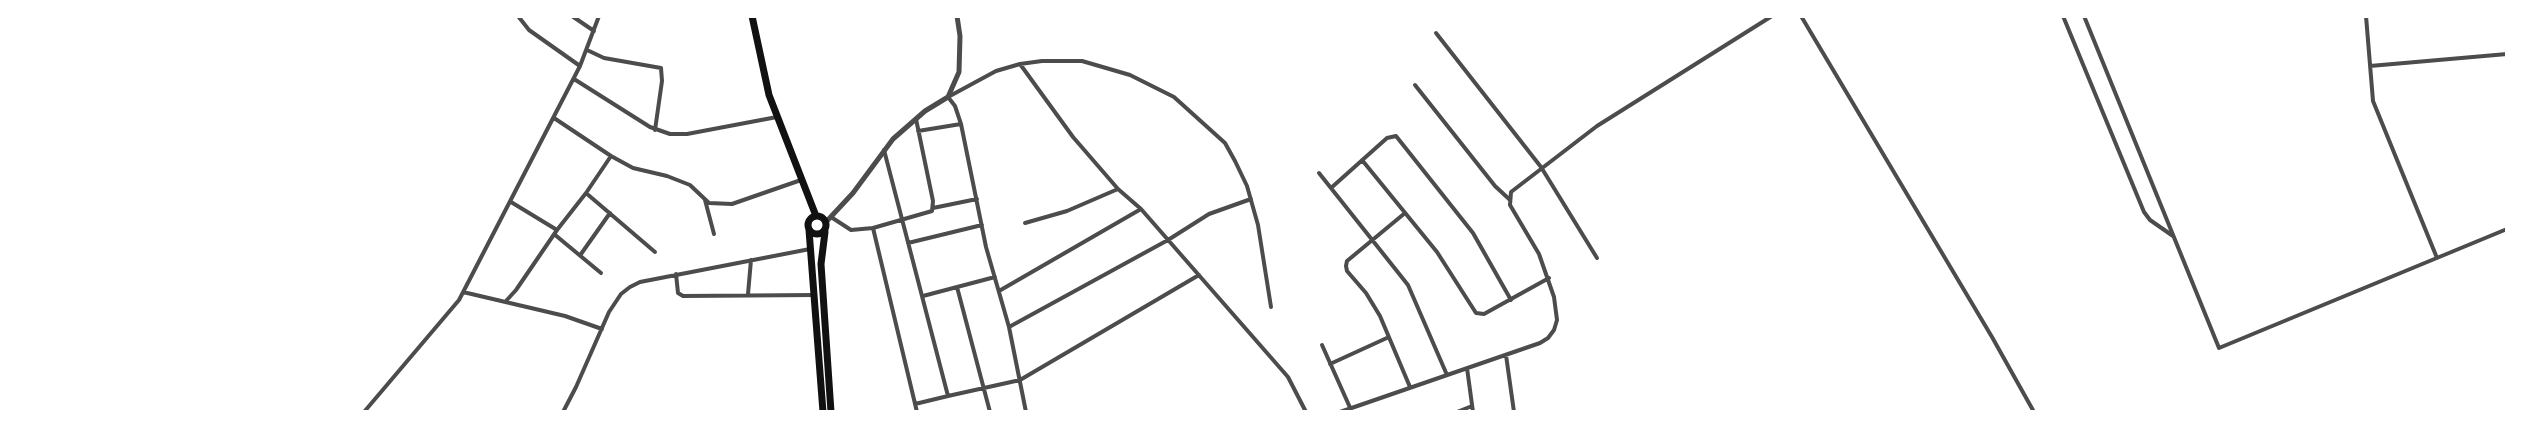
<!DOCTYPE html>
<style>
body{margin:0}
#map{position:relative;width:2523px;height:428px;overflow:hidden;background:#fff;font-family:"Zilla Slab",serif}
canvas{display:block}
.frame{position:absolute;inset:0;border:18px solid #fff;pointer-events:none}
</style>
<div id="map">
<canvas width="2523" height="428"></canvas>
<div class="frame"></div>
</div>
<script>
const c = document.querySelector('canvas').getContext('2d');
c.lineJoin = 'round';
const shape = rows => new Path2D(rows.map(r => 'M' + r).join(''));
function strokePath(path, color, width, dash) { c.strokeStyle = color; c.lineWidth = width; c.lineCap = dash ? 'butt' : 'round'; c.setLineDash(dash || []); c.stroke(path); }
const minor = shape([
 [518,16,529,30,580,66],
 [572,16,594,31],
 [1801,16,1992,337,2034,412],
 [2063,16,2144,212,2150,220,2173,236],
 [2084,16,2219,348,2507,229],
 [2366,16,2373,101,2437,258],
 [1436,33,1541,167,1597,258],
 [587,50,604,58,661,68,662,81,655,130],
 [1020,64,1073,137,1118,189,1141,209,1288,377,1306,412],
 [2370,66,2507,54],
 [574,79,650,127,670,134,687,134,777,117],
 [1415,85,1495,186,1509,199],
 [554,118,611,156,633,168,667,176,690,185,709,203,732,204,801,180],
 [916,119,933,201,932,211,873,228,917,412],
 [918,131,961,124],
 [884,150,948,396,915,404],
 [1362,160,1437,252,1476,313,1484,314,1549,278],
 [1319,173,1408,285,1447,375],
 [1331,188,1387,138,1396,136,1473,233,1511,300],
 [586,193,655,252],
 [705,200,714,234],
 [511,202,557,230,586,193,611,156],
 [933,208,977,199],
 [1405,213,1347,261,1346,266,1347,271,1366,293,1380,316,1410,387],
 [831,217,851,230,873,228],
 [1025,223,1067,211,1118,189],
 [554,234,601,273],
 [908,243,982,225],
 [581,254,610,213],
 [676,274,678,293,683,296,815,295],
 [957,287,990,412],
 [999,291,1141,209],
 [463,292,565,316,602,329],
 [748,294,751,260],
 [923,296,995,277],
 [506,301,516,290,557,230],
 [1009,327,1168,240,1209,214,1251,199],
 [1322,345,1352,412],
 [1506,355,1514,412],
 [1330,364,1389,337],
 [1467,368,1473,412],
 [948,396,1020,380,1199,275],
 [364,412,459,300,580,66,599,16],
 [563,412,576,387,609,312,621,294,630,287,640,282,810,249],
 [1026,412,1009,327,986,247,961,124,955,106,948,97,996,71,1020,64,1042,61,1082,61,1130,75,1174,97,1225,143,1235,161,1247,186,1258,225,1271,307],
 [1340,412,1540,343,1548,338,1554,330,1557,320,1554,297,1539,254,1510,205,1511,192,1597,126,1772,16],
 [1457,412,1472,406]
]);
const tertiary = shape([
 [826,222,853,193,893,139,925,111,948,97,959,72,960,36,957,16]
]);
const trunk = shape([
 [752,16,769,95,816,216],
 '808 225a9 9 0 1 1 18 0a9 9 0 1 1-18 0Z',
 [809,230,823,412],
 [825,232,821,264,831,412]
]);
strokePath(minor, '#4c4c4c', 4);
strokePath(tertiary, '#4c4c4c', 5);
strokePath(trunk, '#111', 7);
</script>
